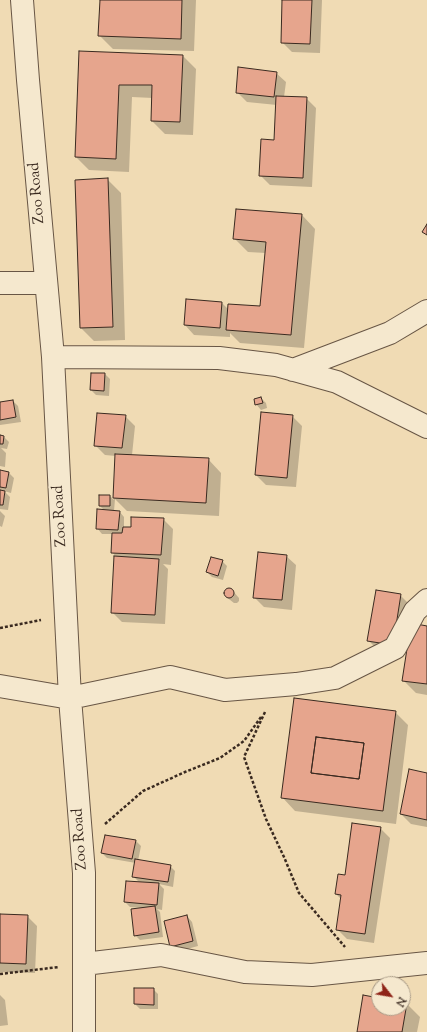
<!DOCTYPE html>
<style>
body{margin:0}
#map{position:relative;width:427px;height:1032px;overflow:hidden;background:#f0dbb4;font-family:"Sorts Mill Goudy",serif}
canvas{display:block}
.north{position:absolute;left:371px;top:976px;width:40px;height:40px;box-sizing:border-box;background:#f5e8ce;border:1px solid #aa9c88;border-radius:50%;rotate:121deg;font-size:11px;font-weight:700;line-height:16px;text-align:center;color:#3a2a20}
.north::after{content:'';display:block;margin:auto;width:14px;height:18px;background:#8f2418;clip-path:polygon(50% 0,100% 100%,50% 72%,0 100%)}
</style>
<div id="map">
<canvas width="427" height="1032"></canvas>
<div class="north">N</div>
</div>
<script>
const c = document.querySelector('canvas').getContext('2d');
c.lineJoin = 'round';
function fillPath(path, color) { c.fillStyle = color; c.fill(path, 'evenodd'); }
const shape = rows => new Path2D(rows.map(r => 'M' + r).join(''));
function strokePath(path, color, width, dash) { c.strokeStyle = color; c.lineWidth = width; c.lineCap = dash ? 'butt' : 'round'; c.setLineDash(dash || []); c.stroke(path); }
function write(font, color, halo, rows, align = 'center') {
  c.font = font + ' "Sorts Mill Goudy",serif'; c.lineWidth = 4; c.setLineDash([]); c.textBaseline = 'middle'; c.strokeStyle = halo; c.fillStyle = color; for (const [text, x, y, turn = 0] of rows) {
    c.save(); c.translate(x, y); c.rotate((+turn || 0) * Math.PI / 180); c.textAlign = isNaN(turn) ? turn : align; if (halo) c.strokeText(text, 0, 0); c.fillText(text, 0, 0); c.restore();
  }
}
const shadow = shape([
 [101,0,196,0,194,51,113,49,99,35],
 [283,0,322,0,320,53,292,52,282,42],
 [80,52,183,56,196,69,193,135,165,134,152,121,153,98,132,97,129,172,89,170,76,157],
 [276,73,286,82,284,97,306,98,316,108,312,187,270,185,260,175,275,141,277,105,247,102,237,92],
 [107,179,121,193,125,340,94,341,81,328],
 [302,215,315,229,304,348,240,343,230,333,230,337,194,335,185,325,187,300,222,303,228,309,261,307,266,253,248,252,234,238],
 [92,374,105,374,110,379,109,396,96,395,91,390],
 [261,398,266,403,267,408,261,410,256,404],
 [13,401,18,406,21,422,0,425,0,403],
 [125,416,135,426,132,455,208,459,221,473,219,516,127,511,115,499,114,511,119,511,124,517,124,528,132,528,163,519,173,529,171,565,163,564,168,569,165,624,122,622,112,612,117,558,112,552,113,534,102,534,97,528,105,511,100,506,110,496,114,500,116,456,105,455,95,445],
 [292,416,302,426,296,487,266,485,256,475],
 [0,436,4,437,9,442,7,449,1,448,6,453,5,467,0,466],
 [0,471,9,473,14,478,11,493,4,491,10,497,8,510,0,509],
 [0,511,5,516,2,527,0,526],
 [286,556,296,565,292,610,264,607,254,597],
 [222,561,227,566,223,580,212,577,207,572],
 [229,589,232,590,239,598,239,601,237,603,234,603,225,596,225,593,226,590],
 [400,595,410,605,378,650,369,641],
 [427,627,427,695,416,693,403,680],
 [395,712,408,725,396,824,295,811,282,797],
 [427,774,427,827,411,824,401,814],
 [380,828,390,838,374,943,347,939,337,929,341,899,336,894,346,876],
 [136,841,141,846,138,861,170,866,175,871,173,887,159,884,164,889,162,910,157,909,160,912,163,937,140,940,135,935,143,908,130,907,125,902,140,883,133,876,136,863,107,858,102,853],
 [0,915,27,916,37,926,35,973,0,972],
 [187,916,192,922,198,946,176,952,171,947],
 [153,989,158,994,158,1009,140,1009,135,1004],
 [0,995,5,1000,8,1025,0,1026],
 [379,999,379,1008,403,1008,403,1003,407,1004,420,1017,417,1032,358,1032]
]);
const building = shape([
 [100,0,182,0,181,39,98,36,100,0],
 [282,0,312,0,310,44,281,43,282,0],
 [79,51,183,55,180,122,151,121,152,85,119,85,116,159,75,157,79,51],
 [238,67,277,72,274,97,236,93,238,67],
 [276,96,307,97,303,178,259,176,261,139,274,140,276,96],
 [108,178,113,327,80,328,75,180,108,178],
 [236,209,302,214,291,335,226,330,228,304,260,306,266,242,233,239,236,209],
 [427,224,427,235,422,232,427,224],
 [186,299,222,302,220,328,184,325,186,299],
 [91,373,105,373,104,391,90,390,91,373],
 [261,397,263,403,255,405,254,399,261,397],
 [13,400,16,417,0,420,0,402,13,400],
 [261,412,293,415,287,478,255,475,261,412],
 [97,413,126,415,122,448,94,446,97,413],
 [0,435,4,436,3,444,0,444,0,435],
 [115,454,209,458,206,503,113,498,115,454],
 [0,470,9,472,6,488,0,487,0,470],
 [0,490,5,491,3,505,0,505,0,490],
 [99,495,110,495,110,506,99,506,99,495],
 [97,509,120,511,118,530,96,529,97,509],
 [131,517,164,518,161,555,111,553,112,533,122,533,123,527,131,527,131,517],
 [258,552,287,555,282,600,253,598,258,552],
 [114,556,159,559,155,615,111,613,114,556],
 [211,557,223,560,218,576,206,572,211,557],
 '224 593a5 5 0 1 1 10 0a5 5 0 1 1-10 0Z',
 [376,590,401,594,393,645,367,641,376,590],
 [411,623,427,626,427,684,402,681,411,623],
 [294,698,396,711,383,811,281,798,294,698],
 [316,737,364,743,359,779,311,773,316,737],
 [316,737,364,743,359,779,311,773,316,737],
 [409,769,427,773,427,820,400,814,409,769],
 [352,823,381,827,365,934,336,930,341,895,335,894,338,874,345,875,352,823],
 [105,835,136,840,132,859,101,853,105,835],
 [135,859,171,865,168,882,132,877,135,859],
 [126,881,159,883,157,905,124,902,126,881],
 [155,906,159,932,134,936,131,909,155,906],
 [0,914,28,915,26,964,0,963,0,914],
 [187,915,193,941,170,947,164,921,187,915],
 [134,988,154,988,154,1005,134,1004,134,988],
 [363,995,379,998,379,1008,403,1008,403,1002,407,1003,402,1032,357,1032,363,995]
]);
const path = shape([
 [0,628,41,620],
 [265,712,244,757,266,819,284,857,299,893,345,947],
 [105,824,143,791,185,772,220,758,244,741,261,717],
 [0,974,59,967]
]);
const street = shape([
 [22,0,28,80,53,357,70,698,84,873,84,1032],
 [0,283,46,283],
 [53,357,219,358,276,365,337,382,427,427],
 [293,370,390,333,427,311],
 [0,686,70,698,170,677,225,690,296,684,335,678,395,648,415,611,427,600],
 [84,964,161,955,245,972,312,975,427,963]
]);
const streetNames = [
 ["Zoo Road",38,193,-95],
 ["Zoo Road",61,516,-93],
 ["Zoo Road",81,839,-94]
];
fillPath(shadow, '#0003');
fillPath(building, '#e6a58d');
strokePath(building, '#3a2a20', 1);
strokePath(street, '#685645', 24);
strokePath(path, '#3a2a20', 2.5, [3, 2]);
strokePath(street, '#f5e8ce', 22);
write('15px', '#3a2a20', '#f5e8ce', streetNames);
</script>
